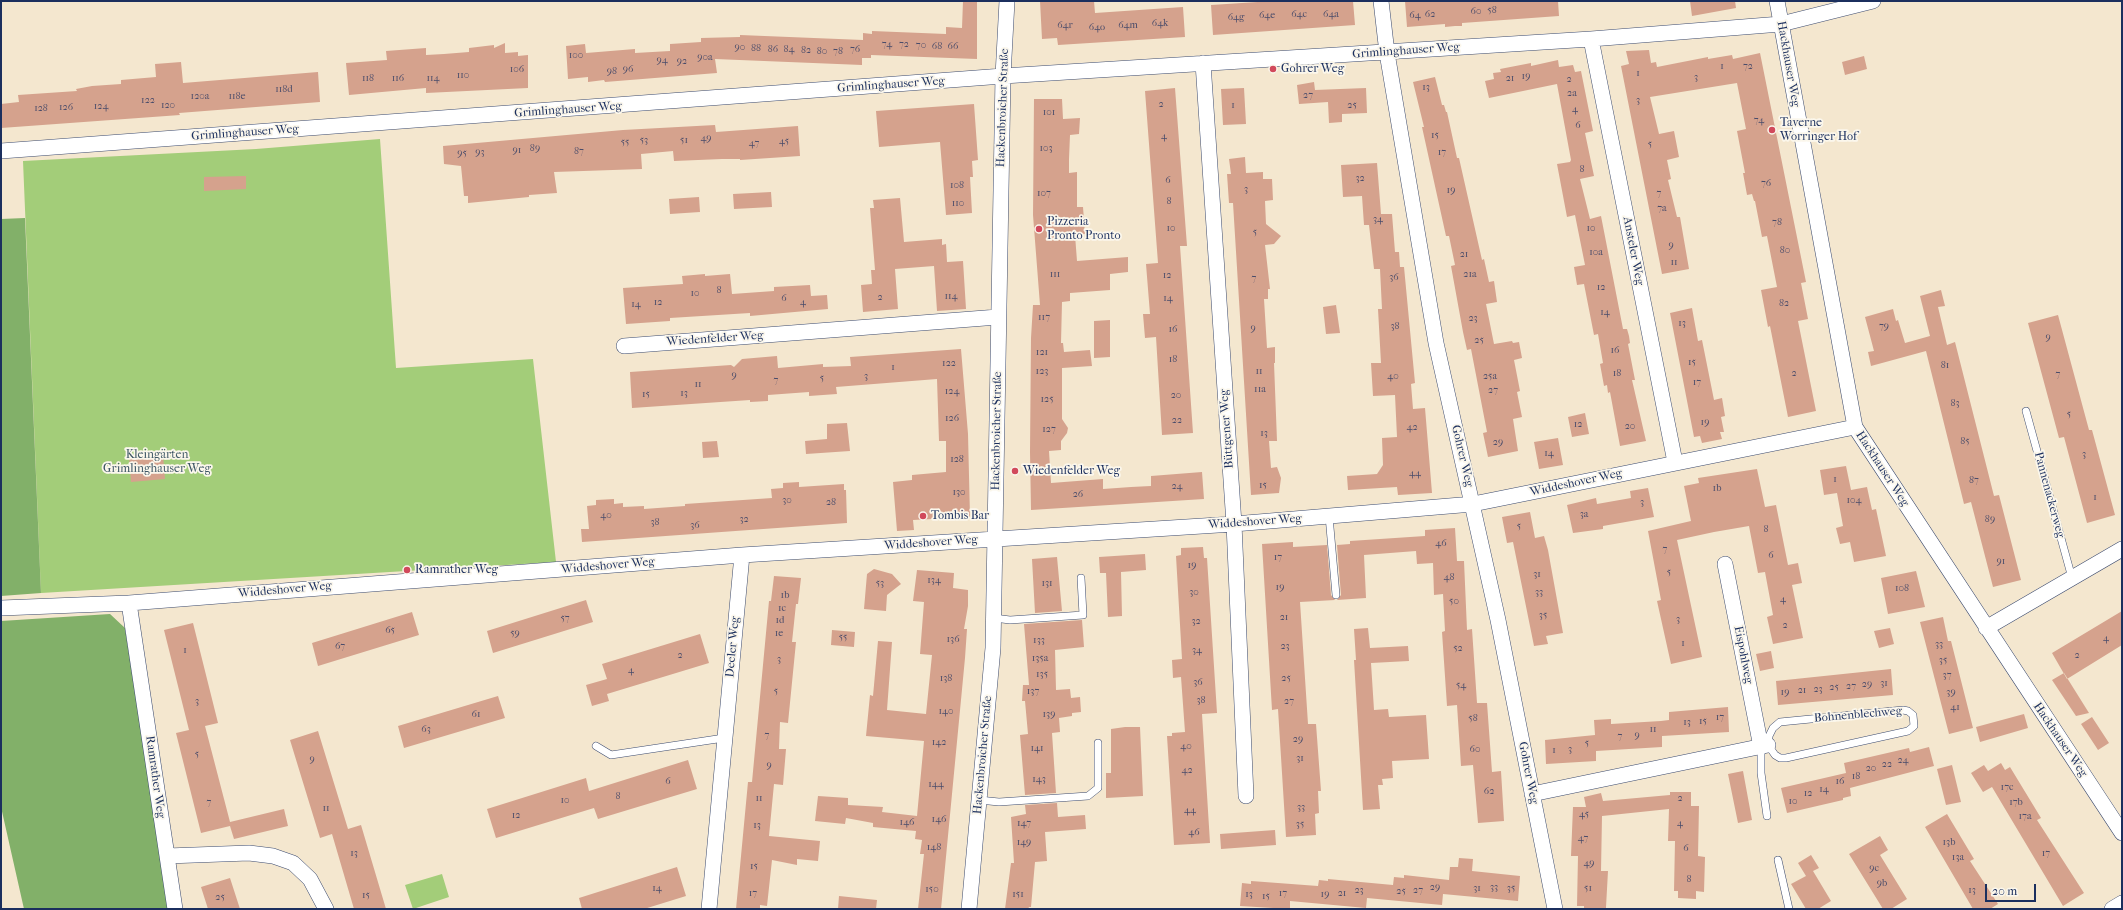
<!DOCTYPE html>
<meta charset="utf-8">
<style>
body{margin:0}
#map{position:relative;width:2123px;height:910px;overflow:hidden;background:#f4e7cf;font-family:"IM FELL French Canon",serif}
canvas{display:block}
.frame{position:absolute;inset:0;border:2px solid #1b2f5e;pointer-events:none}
.scale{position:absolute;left:1985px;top:884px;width:51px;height:18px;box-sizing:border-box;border:2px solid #1b2f5e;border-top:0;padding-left:5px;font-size:12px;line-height:14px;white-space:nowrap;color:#1b2f5e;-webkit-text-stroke:3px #fbf7ec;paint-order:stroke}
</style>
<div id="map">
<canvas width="2123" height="910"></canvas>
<div class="frame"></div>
<div class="scale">20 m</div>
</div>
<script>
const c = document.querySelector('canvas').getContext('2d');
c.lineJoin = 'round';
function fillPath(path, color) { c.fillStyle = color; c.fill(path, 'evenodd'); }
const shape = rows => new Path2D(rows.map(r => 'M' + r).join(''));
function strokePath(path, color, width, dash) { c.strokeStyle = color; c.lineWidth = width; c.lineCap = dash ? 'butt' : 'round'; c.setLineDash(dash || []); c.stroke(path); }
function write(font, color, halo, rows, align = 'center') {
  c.font = font + ' "IM FELL French Canon",serif'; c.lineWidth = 3.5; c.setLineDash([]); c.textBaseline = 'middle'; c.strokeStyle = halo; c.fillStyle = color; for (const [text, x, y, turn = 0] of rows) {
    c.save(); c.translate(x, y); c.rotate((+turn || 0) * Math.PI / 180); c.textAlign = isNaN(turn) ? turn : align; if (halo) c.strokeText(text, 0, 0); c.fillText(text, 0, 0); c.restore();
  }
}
const green = shape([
 [380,139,396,368,533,359,556,562,41,593,23,161,256,149],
 [442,874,449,897,413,909,405,885]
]);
const forest = shape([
 [25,218,41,593,1,596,1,219],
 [110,614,125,628,169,909,24,909,1,807,1,621]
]);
const building = shape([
 [963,1,977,1,977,59,871,55,871,58,862,58,862,65,715,59,717,73,605,82,604,80,588,82,588,77,568,79,566,46,585,44,586,53,635,49,635,53,670,51,670,44,701,42,701,38,740,37,740,35,863,40,863,33,872,34,872,31,946,34,946,27,962,28],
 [1040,1,1094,1,1095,13,1183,7,1185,37,1058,45,1057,38,1042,39],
 [1273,1,1353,1,1355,25,1213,35,1211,5],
 [1405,1,1558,1,1559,16,1462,23,1462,26,1455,26,1445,27,1445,24,1407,27],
 [1690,1,1735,1,1736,8,1692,16],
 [505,43,505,53,518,52,518,56,528,55,528,88,426,93,426,88,349,95,346,63,387,60,386,51,426,48,426,55,444,54,469,52,469,48,494,45,494,48],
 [1649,50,1651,63,1656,62,1657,67,1708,57,1708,59,1732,55,1733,59,1760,53,1806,282,1801,283,1808,319,1798,321,1816,411,1788,417,1770,326,1768,327,1761,290,1777,287,1767,236,1762,237,1755,201,1754,201,1752,194,1747,195,1743,173,1745,173,1737,131,1746,129,1737,83,1650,97,1659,134,1674,131,1679,157,1667,160,1671,179,1668,180,1677,217,1680,217,1689,269,1662,274,1621,66,1629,64,1626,51],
 [1864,56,1867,69,1845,75,1842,62],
 [1558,60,1559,67,1573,65,1575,72,1581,71,1593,131,1585,133,1594,176,1580,179,1590,219,1601,216,1623,329,1627,329,1629,336,1630,343,1628,344,1635,380,1632,380,1646,441,1620,446,1610,392,1608,393,1607,385,1604,386,1600,364,1603,363,1598,334,1594,335,1584,284,1577,285,1574,267,1585,265,1575,215,1567,217,1557,164,1570,162,1571,160,1557,84,1489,98,1485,81,1494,79,1493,73,1501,72,1500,69,1531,63,1531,66],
 [181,62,183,83,318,72,320,102,179,113,180,115,1,128,1,104,19,102,18,95,77,91,76,89,92,86,121,84,121,80,156,77,155,64],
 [1435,77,1442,105,1444,105,1446,112,1447,112,1457,158,1459,158,1482,260,1484,259,1489,282,1494,281,1497,302,1486,304,1494,344,1512,341,1513,343,1519,342,1522,358,1514,360,1520,391,1517,392,1522,417,1513,419,1518,451,1488,457,1483,433,1487,432,1471,349,1467,350,1463,332,1451,266,1455,265,1449,236,1446,236,1422,127,1424,127,1413,82],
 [1314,82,1315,90,1366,88,1367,113,1342,114,1342,122,1329,123,1328,102,1299,104,1297,85],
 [1175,88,1187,246,1180,246,1193,433,1162,435,1156,337,1145,338,1143,314,1150,314,1146,264,1158,263,1145,91],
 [1244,88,1246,124,1223,125,1221,89],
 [1034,99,1062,99,1063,119,1080,118,1079,134,1070,135,1069,159,1069,173,1077,172,1077,207,1083,207,1085,234,1075,235,1077,261,1128,257,1128,272,1110,274,1110,290,1070,293,1070,301,1062,302,1061,343,1063,343,1064,352,1090,350,1092,366,1062,368,1062,419,1068,428,1067,433,1061,441,1061,450,1049,451,1051,483,1103,479,1103,489,1131,487,1151,486,1151,476,1202,472,1204,499,1031,510,1030,452,1031,338,1033,305,1040,305,1033,215],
 [974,104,978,160,972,161,973,177,970,177,972,213,946,215,940,142,879,147,876,111],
 [715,125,716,132,798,126,800,156,740,160,740,159,722,159,674,161,673,151,641,154,642,169,554,172,557,193,529,195,529,197,468,203,468,196,464,196,461,166,444,164,443,146,623,130],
 [1245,157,1246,173,1263,172,1263,179,1272,179,1273,200,1265,201,1266,224,1281,236,1274,244,1265,245,1270,289,1268,289,1268,299,1264,299,1267,348,1275,347,1275,363,1274,363,1277,441,1269,441,1271,468,1277,467,1281,478,1279,493,1251,495,1233,203,1229,203,1227,174,1231,174,1229,159],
 [1377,163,1381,214,1392,214,1395,252,1399,252,1400,267,1404,267,1415,383,1411,384,1413,409,1425,408,1432,493,1398,495,1397,487,1348,490,1347,476,1377,474,1383,465,1382,438,1397,437,1395,395,1373,396,1371,363,1381,363,1378,309,1382,309,1380,269,1374,269,1369,225,1364,225,1362,196,1343,197,1341,165],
 [246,176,246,189,204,191,204,177],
 [771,192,772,207,734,209,733,194],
 [699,197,700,212,670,214,669,199],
 [900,198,904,242,942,239,942,245,946,244,947,262,963,261,966,309,937,311,934,266,895,269,898,309,863,312,861,285,872,284,871,270,875,270,870,208,874,208,873,200],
 [705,274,705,276,730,274,732,294,774,291,774,287,810,285,811,296,827,295,828,309,750,316,750,313,670,318,670,321,626,324,623,288,683,284,682,276],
 [1941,290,1945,306,1938,307,1947,345,1955,342,1994,496,1999,495,2021,580,1993,587,1971,502,1964,504,1926,351,1871,366,1868,352,1874,351,1865,317,1893,309,1896,321,1898,320,1905,343,1930,336,1920,296],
 [1336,305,1340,333,1326,334,1323,307],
 [1692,308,1698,341,1702,340,1714,400,1722,398,1725,416,1721,417,1724,432,1720,432,1722,439,1702,443,1700,436,1694,437,1670,313],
 [2058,315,2089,430,2092,430,2115,515,2087,523,2064,437,2059,438,2028,323],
 [1110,320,1110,357,1094,358,1094,321],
 [961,349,968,434,970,517,913,520,914,530,897,531,893,482,912,480,912,475,946,472,946,441,939,441,937,379,836,387,837,394,809,396,809,392,768,395,768,401,750,402,750,400,632,408,630,372,731,365,734,367,742,359,777,356,778,368,823,364,823,367,851,366,850,357],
 [1585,413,1589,434,1572,437,1568,417],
 [847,423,850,451,806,454,805,441,827,439,827,424],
 [1558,438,1563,465,1539,469,1534,442],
 [717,441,719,457,703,458,702,442],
 [163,455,165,479,131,482,129,457],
 [1846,466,1851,490,1867,487,1872,510,1876,509,1886,556,1854,562,1850,542,1840,544,1836,528,1843,526,1837,493,1824,495,1820,470],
 [1757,469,1765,507,1776,505,1788,565,1798,563,1802,583,1792,585,1803,638,1773,644,1767,617,1773,615,1765,572,1758,573,1749,526,1714,532,1677,540,1702,657,1671,664,1657,601,1661,600,1648,531,1691,521,1684,486,1699,483,1698,478],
 [799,482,799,487,844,484,844,490,846,490,847,523,582,542,581,529,589,529,587,506,596,505,596,500,614,499,614,504,623,503,623,507,644,506,644,509,685,506,685,504,772,498,771,489,783,488,783,483],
 [1648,488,1654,517,1603,526,1603,529,1573,533,1567,505,1596,498,1597,504,1631,498,1630,491],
 [1530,512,1535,538,1544,536,1548,550,1563,633,1546,636,1548,644,1534,646,1513,542,1507,543,1502,517],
 [1455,528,1457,561,1464,561,1467,630,1472,629,1477,703,1487,703,1492,772,1501,771,1504,821,1478,823,1473,765,1461,766,1457,705,1447,706,1442,632,1445,631,1443,594,1434,595,1433,563,1417,564,1416,551,1364,555,1366,598,1337,600,1341,595,1337,545,1350,544,1350,541,1425,536,1425,530],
 [1293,542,1293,547,1327,545,1331,595,1335,600,1300,602,1308,724,1316,724,1321,791,1318,791,1319,813,1315,814,1316,835,1286,837,1278,709,1272,710,1262,544],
 [1203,547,1204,558,1207,558,1217,713,1202,714,1210,843,1174,845,1167,736,1172,736,1172,733,1185,732,1181,677,1173,678,1172,660,1182,659,1176,556,1181,555,1181,548],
 [1145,554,1146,570,1121,572,1122,616,1108,617,1106,573,1100,573,1099,557],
 [1057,557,1062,611,1035,613,1032,559],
 [874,569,892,574,901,584,887,595,886,611,864,609,867,574],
 [917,570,954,573,953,588,968,590,968,606,964,629,967,629,965,658,941,909,918,909,924,854,920,854,922,840,915,839,916,831,873,827,873,823,846,818,845,824,815,821,818,796,848,798,848,805,883,807,882,812,917,816,924,741,866,736,870,695,873,696,878,641,892,642,887,710,926,714,932,655,920,654,924,602,913,601],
 [1916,571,1925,607,1888,614,1881,578],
 [774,576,801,578,798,604,796,604,792,642,796,642,788,723,780,722,779,749,786,749,783,785,774,784,769,836,820,841,818,861,797,859,797,865,772,860,767,906,760,905,760,909,736,909,748,782,752,782,769,601,771,601],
 [586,600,593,622,493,653,487,631],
 [2122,611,2122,645,2067,679,2052,653],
 [412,612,419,635,318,666,312,643],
 [1943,617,1948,641,1951,641,1973,728,1949,734,1920,622],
 [1082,620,1084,647,1055,650,1056,690,1070,689,1071,698,1080,697,1081,712,1072,713,1072,716,1059,718,1060,732,1052,733,1056,793,1025,795,1020,735,1028,734,1025,701,1022,701,1023,685,1029,685,1024,624],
 [193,623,218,723,205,726,230,822,284,809,288,826,234,839,230,826,201,833,176,733,189,730,164,630],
 [1368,628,1370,648,1408,646,1409,661,1371,663,1374,710,1388,709,1389,717,1426,715,1429,759,1392,761,1393,778,1382,779,1383,785,1378,785,1380,809,1363,810,1354,660,1356,660,1354,629],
 [1890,628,1894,644,1879,648,1874,631],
 [832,630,855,632,854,647,831,645],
 [700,634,709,663,607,694,609,701,592,706,586,685,607,679,602,664],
 [1771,651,1774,668,1760,671,1756,654],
 [1891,669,1893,695,1778,705,1776,681],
 [2064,673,2089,713,2076,716,2052,680],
 [498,696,505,718,404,748,398,726],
 [1728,707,1729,732,1662,736,1662,747,1596,751,1596,761,1546,764,1545,740,1595,735,1594,720,1611,719,1611,724,1661,721,1669,720,1669,712],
 [2024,714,2028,728,1980,742,1976,727],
 [2092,717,2109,743,2098,750,2081,724],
 [1125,727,1140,727,1143,796,1106,798,1106,773,1111,773,1111,729],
 [318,731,348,829,361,825,386,909,354,909,332,834,320,838,290,740],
 [1929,747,1934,766,1850,788,1851,796,1843,798,1843,800,1787,813,1781,788,1846,773,1844,763,1909,748,1910,752],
 [688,760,697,789,598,819,594,808,496,838,487,809,586,778,589,791],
 [2001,763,2005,770,2010,767,2041,818,2037,820,2084,893,2063,906,1992,787,1983,792,1971,773,1984,765,1988,771],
 [1952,765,1961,802,1946,805,1937,769],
 [1743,771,1752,820,1738,823,1728,774],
 [1670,792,1691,792,1691,806,1699,806,1698,856,1705,857,1704,892,1696,891,1696,899,1678,898,1678,891,1674,891,1675,841,1668,841,1669,809,1602,816,1601,871,1608,871,1606,907,1606,909,1584,909,1584,906,1577,906,1578,856,1571,856,1573,807,1586,807,1584,797,1601,793,1603,801,1670,795],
 [1057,803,1058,817,1085,815,1086,829,1045,832,1047,861,1035,862,1031,907,1029,907,1028,909,1005,909,1011,863,1014,863,1011,817,1026,814,1025,805],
 [1947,814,1974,859,1970,861,1998,904,1990,909,1973,909,1925,827],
 [1275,830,1276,845,1221,849,1220,834],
 [1880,836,1888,850,1880,855,1907,899,1891,909,1883,909,1849,854],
 [1811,855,1819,868,1813,871,1831,901,1818,909,1806,909,1791,884,1806,876,1798,863],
 [1459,858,1473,859,1472,871,1520,876,1518,901,1443,894,1442,905,1367,898,1366,908,1290,901,1290,909,1240,906,1242,883,1251,884,1251,881,1318,886,1319,880,1328,881,1328,879,1393,885,1394,877,1404,878,1404,875,1449,880,1450,867,1458,867],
 [677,867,686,896,644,909,582,909,579,898],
 [230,878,240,909,208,909,201,887],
 [839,896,877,900,876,909,838,909]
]);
const lane = shape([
 [2026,411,2072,578],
 [1329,516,1336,595],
 [994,618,1010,620,1083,615,1081,578],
 [1903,710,1908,711,1913,715,1914,726,1908,731,1786,758,1780,758,1775,755,1768,745,1769,736,1773,728,1780,722,1903,710],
 [596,746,611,755,724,738],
 [1761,747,1761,773,1767,816],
 [979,800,999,802,1088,796,1098,788,1098,743],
 [1778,860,1789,909]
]);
const street = shape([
 [1381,1,1387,53,1436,343,1498,620,1555,909],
 [1777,1,1855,427,2122,833],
 [1591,39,1675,462],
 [1203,63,1234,524,1246,796],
 [1,151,1003,76,1591,39,1781,24,1873,1],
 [624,346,998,317],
 [1725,564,1761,747],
 [129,603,175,909],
 [1,608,129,603,742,555,1234,524,1473,504,1855,427],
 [1986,628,2122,549],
 [1532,794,1768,745],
 [167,856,249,853,273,856,293,863,310,879,326,909],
 [709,909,742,555],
 [969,909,993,648,1003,76,1007,1],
 [2112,909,2122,903]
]);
const markers = [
 [1273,69,4,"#d1495b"],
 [1772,130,4,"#d1495b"],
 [1039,229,4,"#d1495b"],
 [1015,471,4,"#d1495b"],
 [923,516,4,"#d1495b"],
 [407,570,4,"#d1495b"]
];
const numberNames = [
 ["58",1492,11],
 ["60",1476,12],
 ["64c",1299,15],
 ["64a",1331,15],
 ["62",1430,15],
 ["64e",1267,16],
 ["64",1415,16],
 ["64g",1236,18],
 ["64k",1160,24],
 ["64r",1065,26],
 ["64m",1128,26],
 ["64o",1097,28],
 ["74",887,45],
 ["72",904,45],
 ["70",921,46],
 ["68",937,47],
 ["66",953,47],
 ["90",740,48],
 ["88",756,49],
 ["86",773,50],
 ["84",789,50],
 ["76",855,50],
 ["82",806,51],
 ["80",822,52],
 ["78",838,52],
 ["100",576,56],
 ["90a",705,58],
 ["94",662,61],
 ["92",682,62],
 ["1",1722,67],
 ["72",1748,67],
 ["106",517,70],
 ["96",628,70],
 ["98",612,72],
 ["1",1638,74],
 ["110",463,76],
 ["19",1526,77],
 ["3",1696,78],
 ["118",368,79],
 ["116",398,79],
 ["114",433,79],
 ["21",1510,79],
 ["2",1569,80],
 ["13",1426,88],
 ["118d",284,90],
 ["2a",1572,94],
 ["27",1308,96],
 ["120a",200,97],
 ["118e",237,97],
 ["122",148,101],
 ["3",1638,101],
 ["2",1161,105],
 ["120",168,106],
 ["1",1233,106],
 ["25",1352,106],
 ["124",101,107],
 ["126",66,108],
 ["128",41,109],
 ["4",1575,110],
 ["101",1049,113],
 ["74",1759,121],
 ["6",1578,126],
 ["15",1435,136],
 ["4",1164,137],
 ["49",706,139],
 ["53",644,141],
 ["51",684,141],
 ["45",784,142],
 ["55",625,143],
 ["47",754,144],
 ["5",1650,145],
 ["89",535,149],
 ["103",1046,149],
 ["91",517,151],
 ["87",579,152],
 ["93",480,153],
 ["17",1442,153],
 ["95",462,154],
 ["8",1582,170],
 ["32",1360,179],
 ["6",1168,181],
 ["76",1766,184],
 ["108",957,186],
 ["3",1246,190],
 ["19",1451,191],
 ["107",1044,194],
 ["7",1659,194],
 ["8",1169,202],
 ["110",958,204],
 ["7a",1662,209],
 ["34",1378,220],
 ["78",1777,223],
 ["10",1171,229],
 ["10",1591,229],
 ["5",1255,233],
 ["9",1671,246],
 ["80",1785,251],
 ["10a",1596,253],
 ["21",1464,255],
 ["11",1674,263],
 ["111",1055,275],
 ["21a",1470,275],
 ["12",1167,276],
 ["36",1394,278],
 ["7",1254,279],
 ["12",1601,288],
 ["8",719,291],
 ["10",695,294],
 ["114",951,297],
 ["2",880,298],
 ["6",784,299],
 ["14",1168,299],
 ["12",658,303],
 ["4",803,303],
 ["82",1784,304],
 ["14",636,305],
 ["14",1605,313],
 ["117",1044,318],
 ["23",1473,319],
 ["13",1682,324],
 ["38",1395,327],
 ["79",1884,327],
 ["9",1253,329],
 ["16",1173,330],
 ["9",2048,338],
 ["25",1479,341],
 ["16",1615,351],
 ["121",1042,353],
 ["18",1173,360],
 ["15",1692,363],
 ["122",949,364],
 ["81",1945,366],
 ["1",893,368],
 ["123",1042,372],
 ["11",1259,372],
 ["18",1617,374],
 ["2",1794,374],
 ["7",2058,375],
 ["9",734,376],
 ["3",866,377],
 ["40",1393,377],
 ["25a",1490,377],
 ["5",822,379],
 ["7",776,381],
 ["17",1697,383],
 ["11",698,385],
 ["11a",1260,390],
 ["27",1493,391],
 ["124",952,392],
 ["13",684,394],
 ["15",646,395],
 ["20",1176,396],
 ["125",1047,400],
 ["83",1955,404],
 ["5",2069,415],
 ["126",952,419],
 ["22",1177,421],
 ["19",1705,423],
 ["12",1578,425],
 ["20",1630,427],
 ["42",1412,428],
 ["127",1049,430],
 ["13",1264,434],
 ["85",1965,442],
 ["29",1498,443],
 ["14",1549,454],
 ["3",2084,455],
 ["128",957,460],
 ["44",1415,474],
 ["1",1835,480],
 ["87",1974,481],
 ["15",1263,486],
 ["24",1177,487],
 ["1b",1717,489],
 ["130",959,493],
 ["26",1078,495],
 ["1",2095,498],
 ["30",787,501],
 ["104",1854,501],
 ["28",831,503],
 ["3",1642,503],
 ["3a",1584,515],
 ["40",606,516],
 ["32",744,520],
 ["89",1990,520],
 ["38",655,523],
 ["36",695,526],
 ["5",1519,527],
 ["8",1766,530],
 ["46",1441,544],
 ["7",1665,550],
 ["6",1771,556],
 ["17",1278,558],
 ["91",2001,562],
 ["19",1192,566],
 ["5",1669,573],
 ["31",1537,575],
 ["48",1449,578],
 ["134",934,581],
 ["53",880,584],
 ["131",1047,584],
 ["19",1280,588],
 ["108",1902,589],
 ["30",1194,593],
 ["33",1539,593],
 ["1b",785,596],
 ["4",1783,600],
 ["50",1454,602],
 ["1c",782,609],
 ["35",1543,616],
 ["21",1284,618],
 ["57",565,619],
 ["3",1678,620],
 ["1d",780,621],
 ["32",1196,622],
 ["2",1785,626],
 ["65",390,631],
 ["59",515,634],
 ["1e",779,634],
 ["55",843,638],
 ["4",2106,639],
 ["136",953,640],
 ["133",1039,641],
 ["1",1683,644],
 ["33",1939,645],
 ["67",340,647],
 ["23",1285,647],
 ["52",1458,649],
 ["1",185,651],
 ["34",1197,651],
 ["2",680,656],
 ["2",2077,656],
 ["135a",1040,659],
 ["3",779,660],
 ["35",1943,661],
 ["4",631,671],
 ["135",1042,675],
 ["37",1947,676],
 ["138",946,679],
 ["25",1286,679],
 ["36",1198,683],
 ["31",1884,684],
 ["29",1867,685],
 ["54",1461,686],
 ["27",1851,687],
 ["25",1834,688],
 ["23",1818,690],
 ["21",1802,691],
 ["5",776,692],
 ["137",1033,692],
 ["19",1785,693],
 ["39",1951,693],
 ["38",1201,701],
 ["3",197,702],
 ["27",1289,702],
 ["41",1955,708],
 ["140",946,712],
 ["61",476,715],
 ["139",1049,715],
 ["17",1720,718],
 ["58",1473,719],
 ["15",1703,722],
 ["13",1687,723],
 ["63",426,730],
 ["11",1653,730],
 ["7",767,736],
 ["9",1637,736],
 ["7",1620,737],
 ["29",1298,740],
 ["142",939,743],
 ["5",1587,744],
 ["40",1186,747],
 ["141",1037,749],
 ["60",1475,750],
 ["3",1570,750],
 ["1",1554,751],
 ["5",197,755],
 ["31",1300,759],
 ["9",312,760],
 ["24",1903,761],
 ["22",1887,765],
 ["9",769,766],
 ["20",1871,769],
 ["42",1187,771],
 ["18",1856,777],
 ["143",1039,780],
 ["6",668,782],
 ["16",1840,782],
 ["144",936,785],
 ["17c",2007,788],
 ["14",1824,790],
 ["62",1489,792],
 ["12",1808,794],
 ["8",618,797],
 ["11",759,799],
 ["2",1680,799],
 ["10",565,801],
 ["10",1793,802],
 ["7",209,803],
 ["17b",2016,803],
 ["33",1301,808],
 ["11",326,809],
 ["44",1190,811],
 ["45",1584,815],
 ["12",516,816],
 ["17a",2025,817],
 ["146",939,820],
 ["146",907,823],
 ["147",1024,824],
 ["4",1680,824],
 ["35",1300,825],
 ["13",757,826],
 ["46",1194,833],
 ["47",1583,839],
 ["149",1024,843],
 ["13b",1949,843],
 ["148",934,848],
 ["6",1686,849],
 ["13",354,854],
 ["17",2046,854],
 ["13a",1958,858],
 ["49",1589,864],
 ["15",754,867],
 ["9c",1874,869],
 ["8",1689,880],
 ["9b",1882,884],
 ["29",1435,888],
 ["33",1494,888],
 ["14",657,889],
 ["31",1477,889],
 ["35",1511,889],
 ["51",1588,889],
 ["150",932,890],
 ["23",1359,891],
 ["27",1418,891],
 ["13",1972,891],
 ["25",1401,892],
 ["17",753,894],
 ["17",1283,894],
 ["21",1342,894],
 ["151",1018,895],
 ["13",1249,895],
 ["19",1325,895],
 ["15",366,896],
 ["15",1266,897],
 ["25",220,898]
];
const streetNames = [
 ["Grimlinghauser Weg",1406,51,-4],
 ["Hackhauser Weg",1788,64,80],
 ["Grimlinghauser Weg",891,85,-4],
 ["Hackenbroicher Straße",1003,108,-88],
 ["Grimlinghauser Weg",568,110,-4],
 ["Grimlinghauser Weg",245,133,-4],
 ["Ansteler Weg",1633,251,79],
 ["Wiedenfelder Weg",715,339,-4],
 ["Büttgener Weg",1227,429,-94],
 ["Hackenbroicher Straße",997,431,-89],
 ["Gohrer Weg",1462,456,77],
 ["Hackhauser Weg",1882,469,57],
 ["Widdeshover Weg",1576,483,-12],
 ["Pannenackerweg",2049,495,75],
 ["Widdeshover Weg",1255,522,-4],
 ["Widdeshover Weg",931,543,-4],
 ["Widdeshover Weg",608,566,-5],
 ["Widdeshover Weg",285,590,-5],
 ["Deeler Weg",733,647,-85],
 ["Eispohlweg",1743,655,79],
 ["Bohnenblechweg",1858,715,-5],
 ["Hackhauser Weg",2060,740,56],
 ["Hackenbroicher Straße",983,755,-85],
 ["Gohrer Weg",1528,773,79],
 ["Ramrather Weg",155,777,82]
];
const poiNames = [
 ["Gohrer Weg",1281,69],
 ["Taverne",1780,123],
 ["Worringer Hof",1780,137],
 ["Pizzeria",1047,222],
 ["Pronto Pronto",1047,236],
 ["Wiedenfelder Weg",1023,471],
 ["Tombis Bar",931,516],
 ["Ramrather Weg",415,570]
];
const parkNames = [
 ["Kleingärten",157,455],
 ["Grimlinghauser Weg",157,469]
];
fillPath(green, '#a3cd79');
fillPath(forest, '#82b069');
fillPath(building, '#d5a28d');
strokePath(lane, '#3c4b6f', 8);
strokePath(street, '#3c4b6f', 16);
strokePath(lane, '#fff', 7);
strokePath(street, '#fff', 15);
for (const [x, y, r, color] of markers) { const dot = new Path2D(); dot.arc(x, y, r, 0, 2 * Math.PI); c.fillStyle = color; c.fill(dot); strokePath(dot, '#fbf7ec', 1.5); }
write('10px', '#4a4c6a', null, numberNames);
write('12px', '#1b2f5e', '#fbf7ec', streetNames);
write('12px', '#1b2f5e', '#fbf7ec', poiNames, 'left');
write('12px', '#3d5665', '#fbf7ec', parkNames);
</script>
